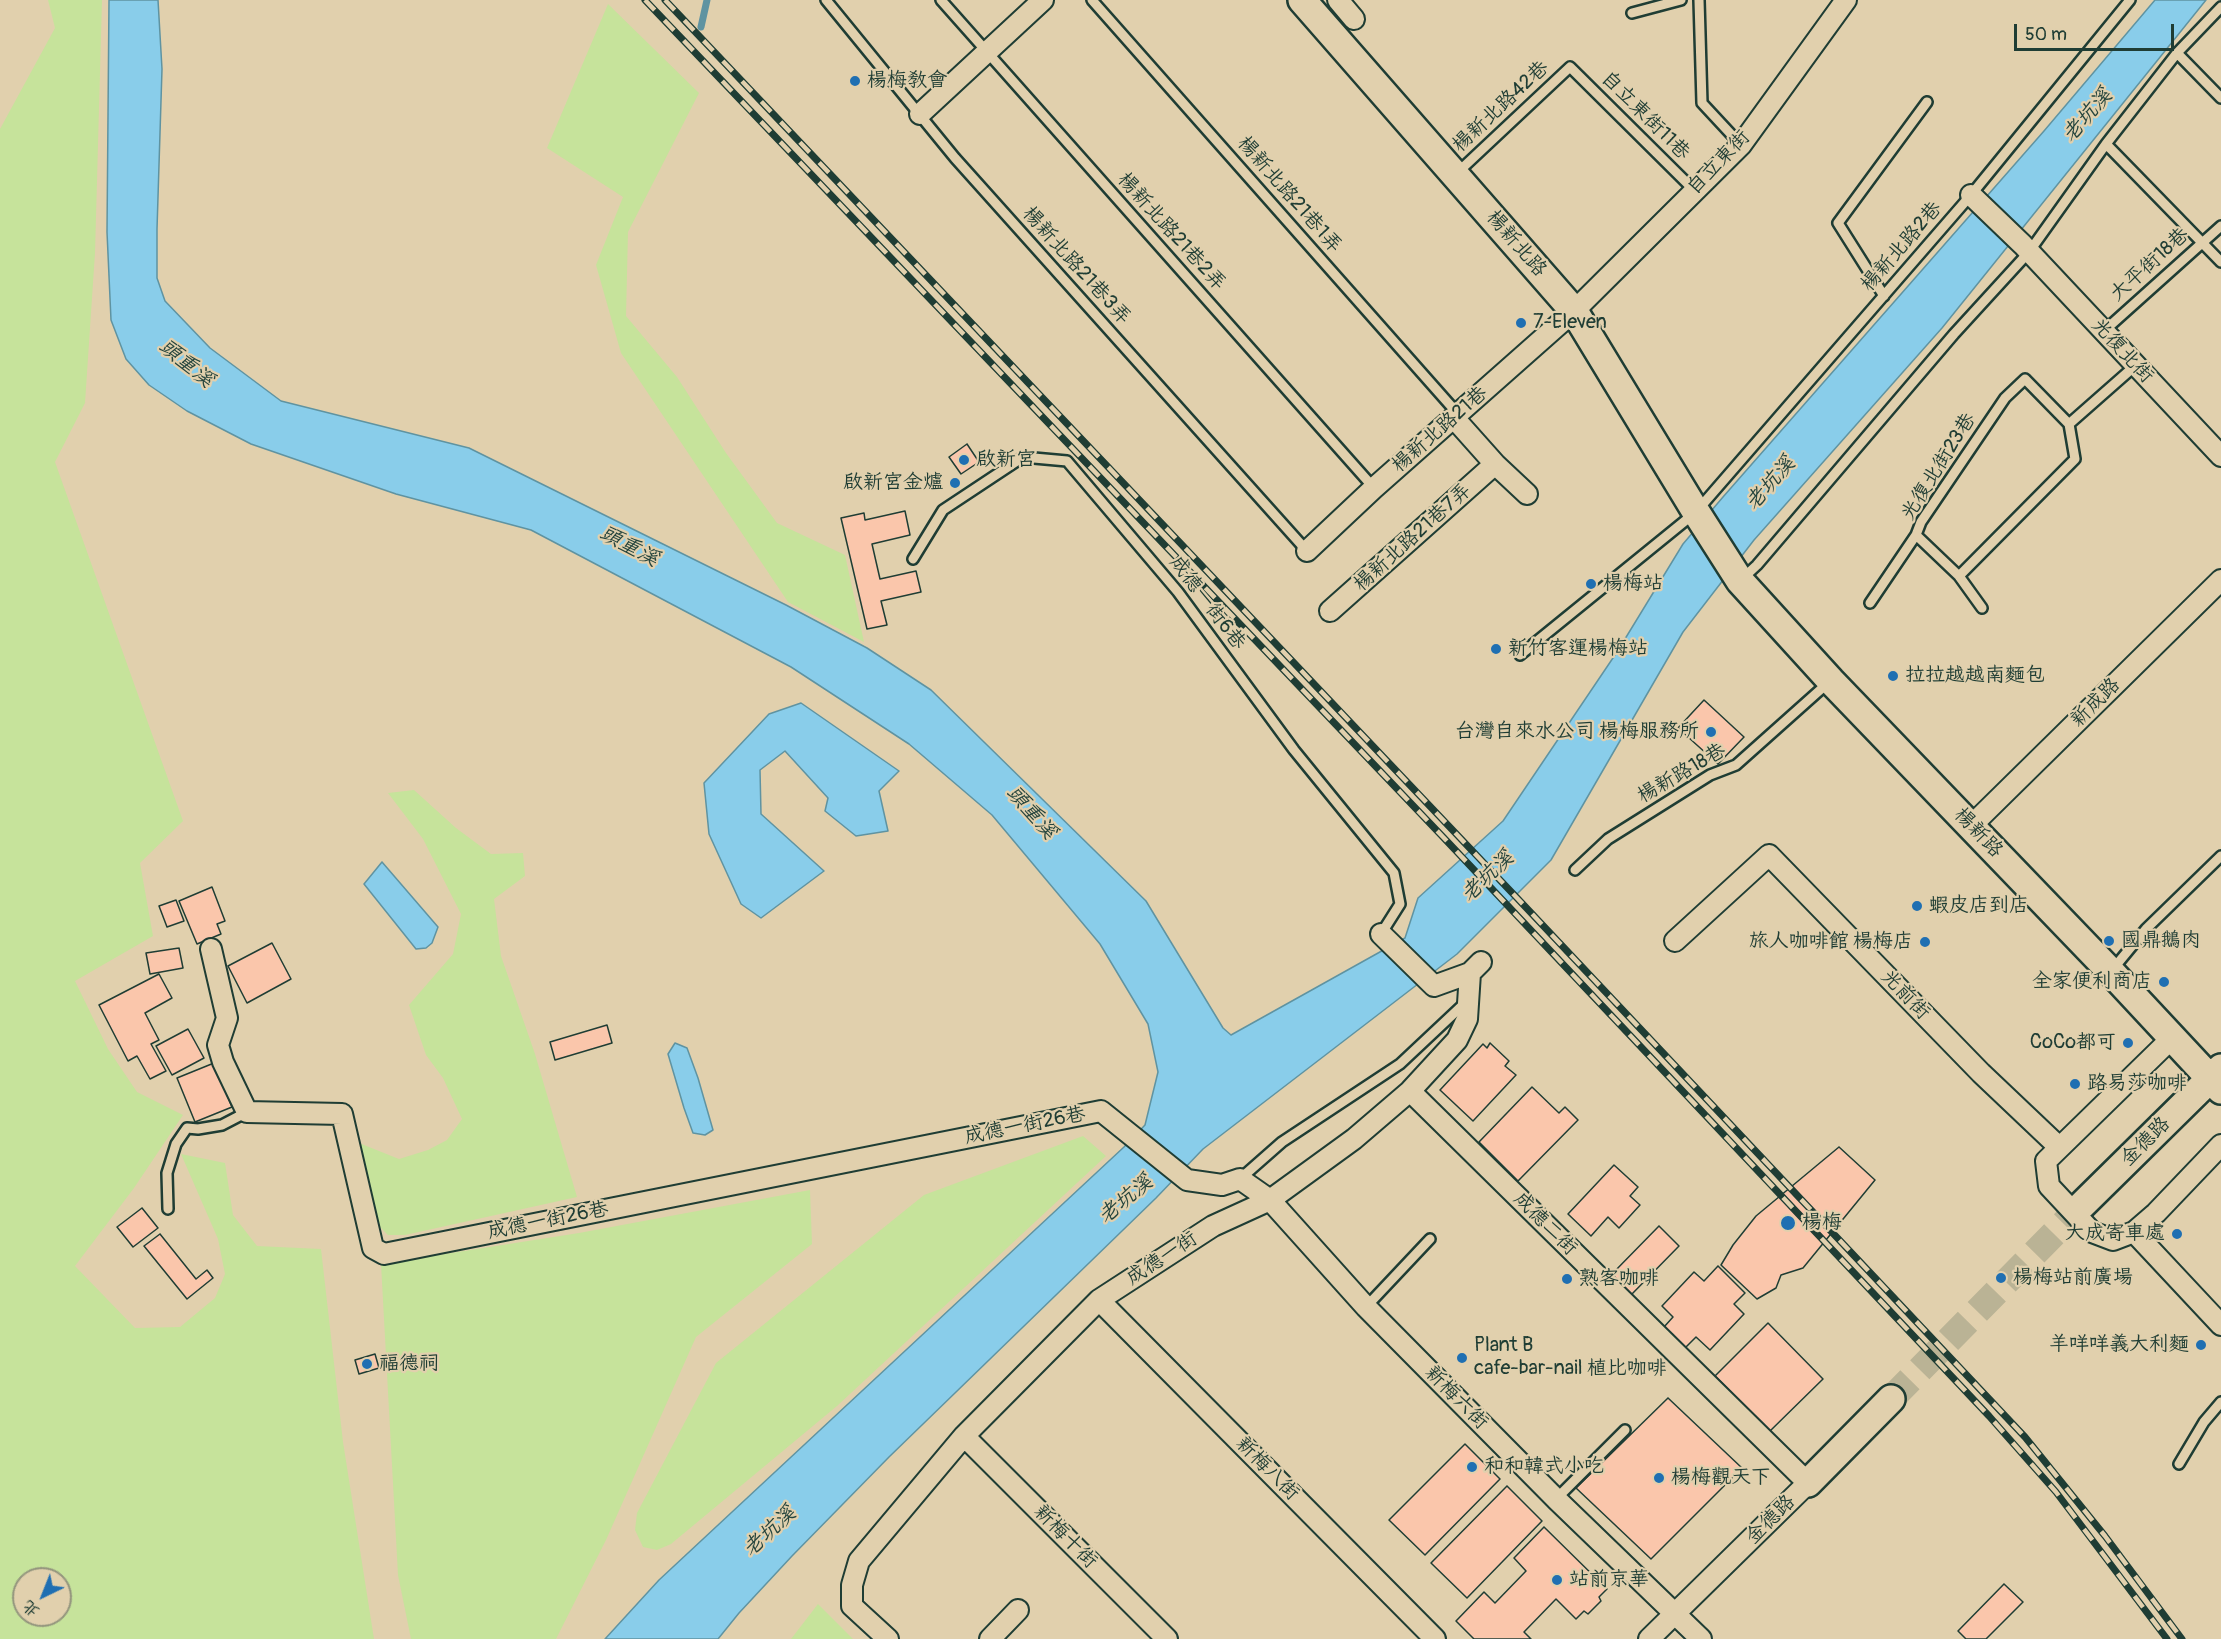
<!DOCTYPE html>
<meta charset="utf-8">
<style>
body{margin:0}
#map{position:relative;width:2221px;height:1639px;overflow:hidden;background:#e1d0ad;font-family:Pangolin,"LXGW WenKai TC",sans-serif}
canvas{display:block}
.north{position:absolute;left:12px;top:1567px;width:60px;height:60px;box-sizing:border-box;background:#e1d0ad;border:2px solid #93957d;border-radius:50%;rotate:223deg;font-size:16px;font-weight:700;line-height:24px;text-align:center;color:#1f3d34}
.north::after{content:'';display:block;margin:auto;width:21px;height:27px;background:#1f6fb2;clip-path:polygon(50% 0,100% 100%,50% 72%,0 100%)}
.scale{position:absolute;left:2014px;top:24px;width:160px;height:27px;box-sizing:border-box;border:3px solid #1f3d34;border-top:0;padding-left:8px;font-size:18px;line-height:21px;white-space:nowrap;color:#1f3d34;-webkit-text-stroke:4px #e1d0ad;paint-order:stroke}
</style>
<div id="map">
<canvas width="2221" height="1639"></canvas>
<div class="north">北</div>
<div class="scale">50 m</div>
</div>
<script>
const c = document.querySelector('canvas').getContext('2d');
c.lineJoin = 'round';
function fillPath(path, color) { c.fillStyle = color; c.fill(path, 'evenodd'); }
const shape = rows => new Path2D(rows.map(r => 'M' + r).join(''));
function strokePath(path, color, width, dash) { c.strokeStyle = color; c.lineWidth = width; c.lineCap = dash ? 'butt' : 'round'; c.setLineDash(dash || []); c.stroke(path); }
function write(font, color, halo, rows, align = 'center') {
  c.font = font + ' Pangolin,"LXGW WenKai TC",sans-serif'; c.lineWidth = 4.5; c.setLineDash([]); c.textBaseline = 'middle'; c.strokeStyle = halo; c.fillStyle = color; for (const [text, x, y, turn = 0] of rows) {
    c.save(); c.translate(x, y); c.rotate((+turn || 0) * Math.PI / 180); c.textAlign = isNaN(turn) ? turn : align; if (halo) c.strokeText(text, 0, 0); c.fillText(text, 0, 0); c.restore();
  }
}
const green = shape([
 [48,0,102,0,95,253,85,403,55,462,183,821,140,863,153,936,75,981,108,1049,137,1092,183,1115,134,1188,75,1266,135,1328,180,1327,215,1298,225,1274,218,1239,181,1154,225,1163,233,1215,257,1246,321,1249,343,1442,374,1639,0,1639,0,129,55,28],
 [24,1579,60,1579,60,1615,24,1615],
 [608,4,699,93,628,232,626,316,677,377,726,453,777,523,845,555,864,642,788,602,621,353,596,265,623,197,547,148],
 [414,790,456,828,491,854,523,853,525,876,494,899,501,956,535,1054,577,1197,405,1235,388,1235,380,1227,359,1143,399,1159,428,1150,447,1140,462,1119,443,1078,426,1055,409,1005,453,954,461,914,423,839,388,793],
 [1083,1136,1106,1156,837,1406,671,1544,657,1550,643,1547,635,1530,637,1513,716,1363,924,1195],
 [810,1190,812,1244,696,1337,606,1540,556,1639,411,1639,398,1575,381,1264,579,1233],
 [818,1604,853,1639,791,1639]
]);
const water = shape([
 [109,0,158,0,162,69,157,229,157,278,165,301,210,348,281,401,469,448,786,605,867,648,931,690,1146,901,1223,1028,1231,1035,1405,938,1418,898,1503,821,1617,652,1683,544,1723,497,2044,131,2155,0,2206,0,1942,328,1754,540,1683,632,1551,860,1457,954,1203,1149,1156,1198,889,1457,792,1556,739,1613,718,1639,605,1639,659,1580,1124,1147,1145,1125,1158,1072,1148,1024,1100,944,992,815,909,744,791,667,531,530,396,494,251,444,187,411,149,385,126,359,111,320,107,232,109,0],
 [801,703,899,771,879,791,888,831,856,836,825,811,828,798,785,751,760,770,761,814,824,871,761,918,741,904,709,834,704,783,769,714,801,703],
 [382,862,438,927,432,943,426,948,416,949,364,884,382,862],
 [675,1043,687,1048,698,1078,713,1130,705,1135,693,1133,684,1108,668,1054,675,1043]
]);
const stream = shape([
 [701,27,707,0]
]);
const building = shape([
 [967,444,979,462,961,474,949,457,967,444],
 [905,511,910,535,872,544,880,579,916,571,921,592,881,601,887,625,867,629,841,518,864,513,865,520,905,511],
 [1704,700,1744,737,1718,764,1678,728,1704,700],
 [212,887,225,921,217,924,221,934,197,944,179,901,212,887],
 [176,900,184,921,167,927,159,906,176,900],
 [272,943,291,979,247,1003,228,966,272,943],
 [179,948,183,968,150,974,146,953,179,948],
 [159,974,172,998,145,1013,159,1040,151,1044,166,1071,150,1079,137,1056,128,1061,99,1005,159,974],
 [607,1025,612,1043,555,1060,550,1042,607,1025],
 [188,1029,204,1058,172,1075,156,1046,188,1029],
 [1490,1043,1509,1061,1505,1066,1516,1075,1473,1121,1440,1090,1483,1044,1487,1048,1490,1043],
 [214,1063,232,1107,195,1122,177,1078,214,1063],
 [1532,1087,1559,1113,1565,1107,1578,1120,1518,1181,1479,1142,1532,1087],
 [1839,1147,1875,1180,1803,1268,1781,1275,1776,1288,1757,1299,1721,1265,1733,1245,1756,1216,1839,1147],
 [1614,1165,1638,1187,1630,1196,1640,1205,1619,1228,1608,1217,1591,1236,1568,1214,1614,1165],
 [142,1208,158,1228,133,1247,117,1227,142,1208],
 [1659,1226,1679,1246,1631,1295,1611,1275,1659,1226],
 [160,1234,196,1279,207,1270,213,1278,187,1299,144,1246,160,1234],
 [1718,1266,1745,1293,1734,1304,1744,1314,1710,1350,1696,1337,1685,1348,1664,1327,1673,1317,1662,1306,1694,1272,1704,1281,1718,1266],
 [1768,1323,1823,1379,1770,1431,1715,1376,1768,1323],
 [375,1354,379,1368,359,1374,355,1360,375,1354],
 [1668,1398,1742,1468,1651,1559,1576,1488,1668,1398],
 [1465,1444,1500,1479,1425,1555,1389,1520,1465,1444],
 [1507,1486,1542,1521,1467,1598,1431,1563,1507,1486],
 [1544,1527,1607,1589,1599,1597,1601,1601,1588,1614,1584,1611,1576,1619,1556,1599,1524,1632,1531,1639,1474,1639,1456,1621,1484,1592,1495,1603,1526,1571,1514,1558,1544,1527],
 [2004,1584,2023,1602,1986,1639,1966,1639,1958,1631,2004,1584]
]);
const secondaryTunnel = shape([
 [1891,1399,2082,1205]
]);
const lane = shape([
 [826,0,955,158,1307,551],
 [941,0,1374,488],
 [1092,0,1458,414],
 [1699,0,1702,103,1741,145],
 [1632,13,1681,0],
 [2177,53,2221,98],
 [2106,144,2221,262],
 [1456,174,1570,67,1694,190],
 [1884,296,1838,223,1927,102],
 [2104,331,2221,226],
 [2069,424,2075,459,1959,576,1916,535,1921,522,2005,398,2025,379,2069,424,2136,365],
 [913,559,943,510,1023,457,1067,461,1178,592,1294,750,1394,873,1400,904,1381,934],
 [1959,576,1982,608],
 [1742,579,1757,565,1954,334,2029,252,2106,144,2177,53,2221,7],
 [1870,603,1916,535],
 [1520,655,1696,512,1971,195,2130,0],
 [1575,870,1608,839,1710,775,1736,765,1829,682],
 [2113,969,2146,929,2221,856],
 [1240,1179,1282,1142,1400,1064,1466,1002],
 [168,1209,167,1173,176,1144,187,1128,198,1129,222,1125,247,1112],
 [1366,1307,1430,1239],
 [2179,1464,2204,1422,2221,1402],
 [1556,1499,1625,1430]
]);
const street = shape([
 [1338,0,1354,19],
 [920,114,1043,0],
 [1971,195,2023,245,2221,456],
 [1454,418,1495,464,1527,494],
 [1307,551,1374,488,1574,311,1741,145,1846,0],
 [1330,611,1495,464],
 [1971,826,2221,580],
 [1381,934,1434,986,1470,973],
 [1675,941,1769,855,1981,1073,2059,1147],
 [211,949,227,1018,218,1045,223,1062,247,1112,342,1114,373,1248,384,1254,1101,1111,1187,1180,1222,1185,1240,1179,1270,1200,1366,1307,1556,1499,1701,1639],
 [2172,1038,2046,1161,2049,1186,2092,1232,2113,1240,2134,1232,2156,1213,2221,1145],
 [1410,1091,1808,1483,1649,1639],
 [2134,1232,2221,1325],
 [1099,1300,1435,1639],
 [964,1436,1167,1639],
 [888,1639,852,1606,852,1585,859,1561,964,1436,1099,1300,1213,1226,1270,1200,1354,1139,1410,1091,1457,1040,1467,1019,1470,973,1481,962],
 [990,1639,1018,1610]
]);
const secondary = shape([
 [1302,0,1574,311,1696,512,1740,581,1831,681,2111,972,2221,1090],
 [2082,1205,2221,1068],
 [1808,1483,1891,1399]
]);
const rail = shape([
 [645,0,1443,837,1989,1416,2056,1492,2167,1639],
 [665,0,1518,899,2025,1437,2105,1536,2182,1639]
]);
const markers = [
 [855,81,6,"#1f6fb2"],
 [1521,323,6,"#1f6fb2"],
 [964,460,6,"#1f6fb2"],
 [955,483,6,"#1f6fb2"],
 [1591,584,6,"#1f6fb2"],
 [1496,649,6,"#1f6fb2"],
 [1893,676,6,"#1f6fb2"],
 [1711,732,6,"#1f6fb2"],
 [1917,906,6,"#1f6fb2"],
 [2109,941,6,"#1f6fb2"],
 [1925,942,6,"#1f6fb2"],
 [2164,982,6,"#1f6fb2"],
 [2128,1043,6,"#1f6fb2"],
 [2075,1084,6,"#1f6fb2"],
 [1788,1223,8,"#1f6fb2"],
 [2177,1234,6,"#1f6fb2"],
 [2001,1278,6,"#1f6fb2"],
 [1567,1279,6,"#1f6fb2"],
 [2201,1345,6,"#1f6fb2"],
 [1462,1358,6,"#1f6fb2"],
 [367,1364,6,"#1f6fb2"],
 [1472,1467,6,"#1f6fb2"],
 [1659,1478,6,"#1f6fb2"],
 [1557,1580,6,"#1f6fb2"]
];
const poiNames = [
 ["楊梅教會",867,81],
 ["7-Eleven",1533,323],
 ["啟新宮",976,460],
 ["啟新宮金爐",943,483,"right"],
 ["楊梅站",1603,584],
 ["新竹客運楊梅站",1508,649],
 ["拉拉越越南麵包",1905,676],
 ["台灣自來水公司 楊梅服務所",1699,732,"right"],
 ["蝦皮店到店",1929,906],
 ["國鼎鵝肉",2121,941],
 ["旅人咖啡館 楊梅店",1913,942,"right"],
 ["全家便利商店",2152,982,"right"],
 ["CoCo都可",2116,1043,"right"],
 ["路易莎咖啡",2087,1084],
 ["楊梅",1802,1223],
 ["大成寄車處",2165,1234,"right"],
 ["楊梅站前廣場",2013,1278],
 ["熟客咖啡",1579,1279],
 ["羊咩咩義大利麵",2189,1345,"right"],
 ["Plant B",1474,1346],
 ["cafe-bar-nail 植比咖啡",1474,1369],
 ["福德祠",379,1364],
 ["和和韓式小吃",1484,1467],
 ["楊梅觀天下",1671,1478],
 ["站前京華",1569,1580]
];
const streetNames = [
 ["楊新北路42巷",1501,107,-43],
 ["自立東街11巷",1645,116,45],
 ["自立東街",1719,163,-46],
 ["楊新北路21巷1弄",1289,195,49],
 ["楊新北路21巷2弄",1171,232,48],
 ["楊新北路",1516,244,49],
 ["楊新北路2巷",1902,247,-49],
 ["大平街18巷",2150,265,-42],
 ["楊新北路21巷3弄",1076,266,48],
 ["光復北街",2122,351,47],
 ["楊新北路21巷",1440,430,-41],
 ["光復北街23巷",1939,467,-58],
 ["楊新北路21巷7弄",1413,538,-42],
 ["成德一街6巷",1207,603,53],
 ["新成路",2096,703,-45],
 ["楊新路18巷",1682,774,-30],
 ["楊新路",1978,833,46],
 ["光前街",1905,995,46],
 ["成德一街26巷",1025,1126,-11],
 ["金德路",2146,1142,-45],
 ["成德一街26巷",548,1221,-11],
 ["成德二街",1545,1224,45],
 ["成德一街",1162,1259,-33],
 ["新梅六街",1456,1398,45],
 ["新梅八街",1267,1469,45],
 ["金德路",1771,1520,-45],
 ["新梅十街",1065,1537,45]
];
const waterNames = [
 ["老坑溪",2088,116,-49],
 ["頭重溪",186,364,39],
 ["老坑溪",1771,484,-49],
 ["頭重溪",629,547,28],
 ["頭重溪",1031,813,49],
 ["老坑溪",1488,877,-44],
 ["老坑溪",1126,1200,-40],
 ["老坑溪",770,1532,-43]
];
fillPath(green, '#c6e39b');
fillPath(water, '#89cdea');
strokePath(water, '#5f93a1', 1.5);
strokePath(stream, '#5f93a1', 7);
fillPath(building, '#fac6ab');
strokePath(building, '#1f3d34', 1.5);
strokePath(secondaryTunnel, '#bab395', 27, [27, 14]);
strokePath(lane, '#1f3d34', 14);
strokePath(street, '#1f3d34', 24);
strokePath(secondary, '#1f3d34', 32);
strokePath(lane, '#e1d0ad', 9);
strokePath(street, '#e1d0ad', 20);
strokePath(secondary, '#e1d0ad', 27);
strokePath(rail, '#1f3d34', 7);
strokePath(rail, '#e1d0ad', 4.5, [14]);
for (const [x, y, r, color] of markers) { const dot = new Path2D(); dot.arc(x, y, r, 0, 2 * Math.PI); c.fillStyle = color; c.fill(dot); strokePath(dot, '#e1d0ad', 2); }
write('20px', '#1f3d34', '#e1d0ad', poiNames, 'left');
write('20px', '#1f3d34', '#e1d0ad', streetNames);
write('italic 21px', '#24443d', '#e1d0ad', waterNames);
</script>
